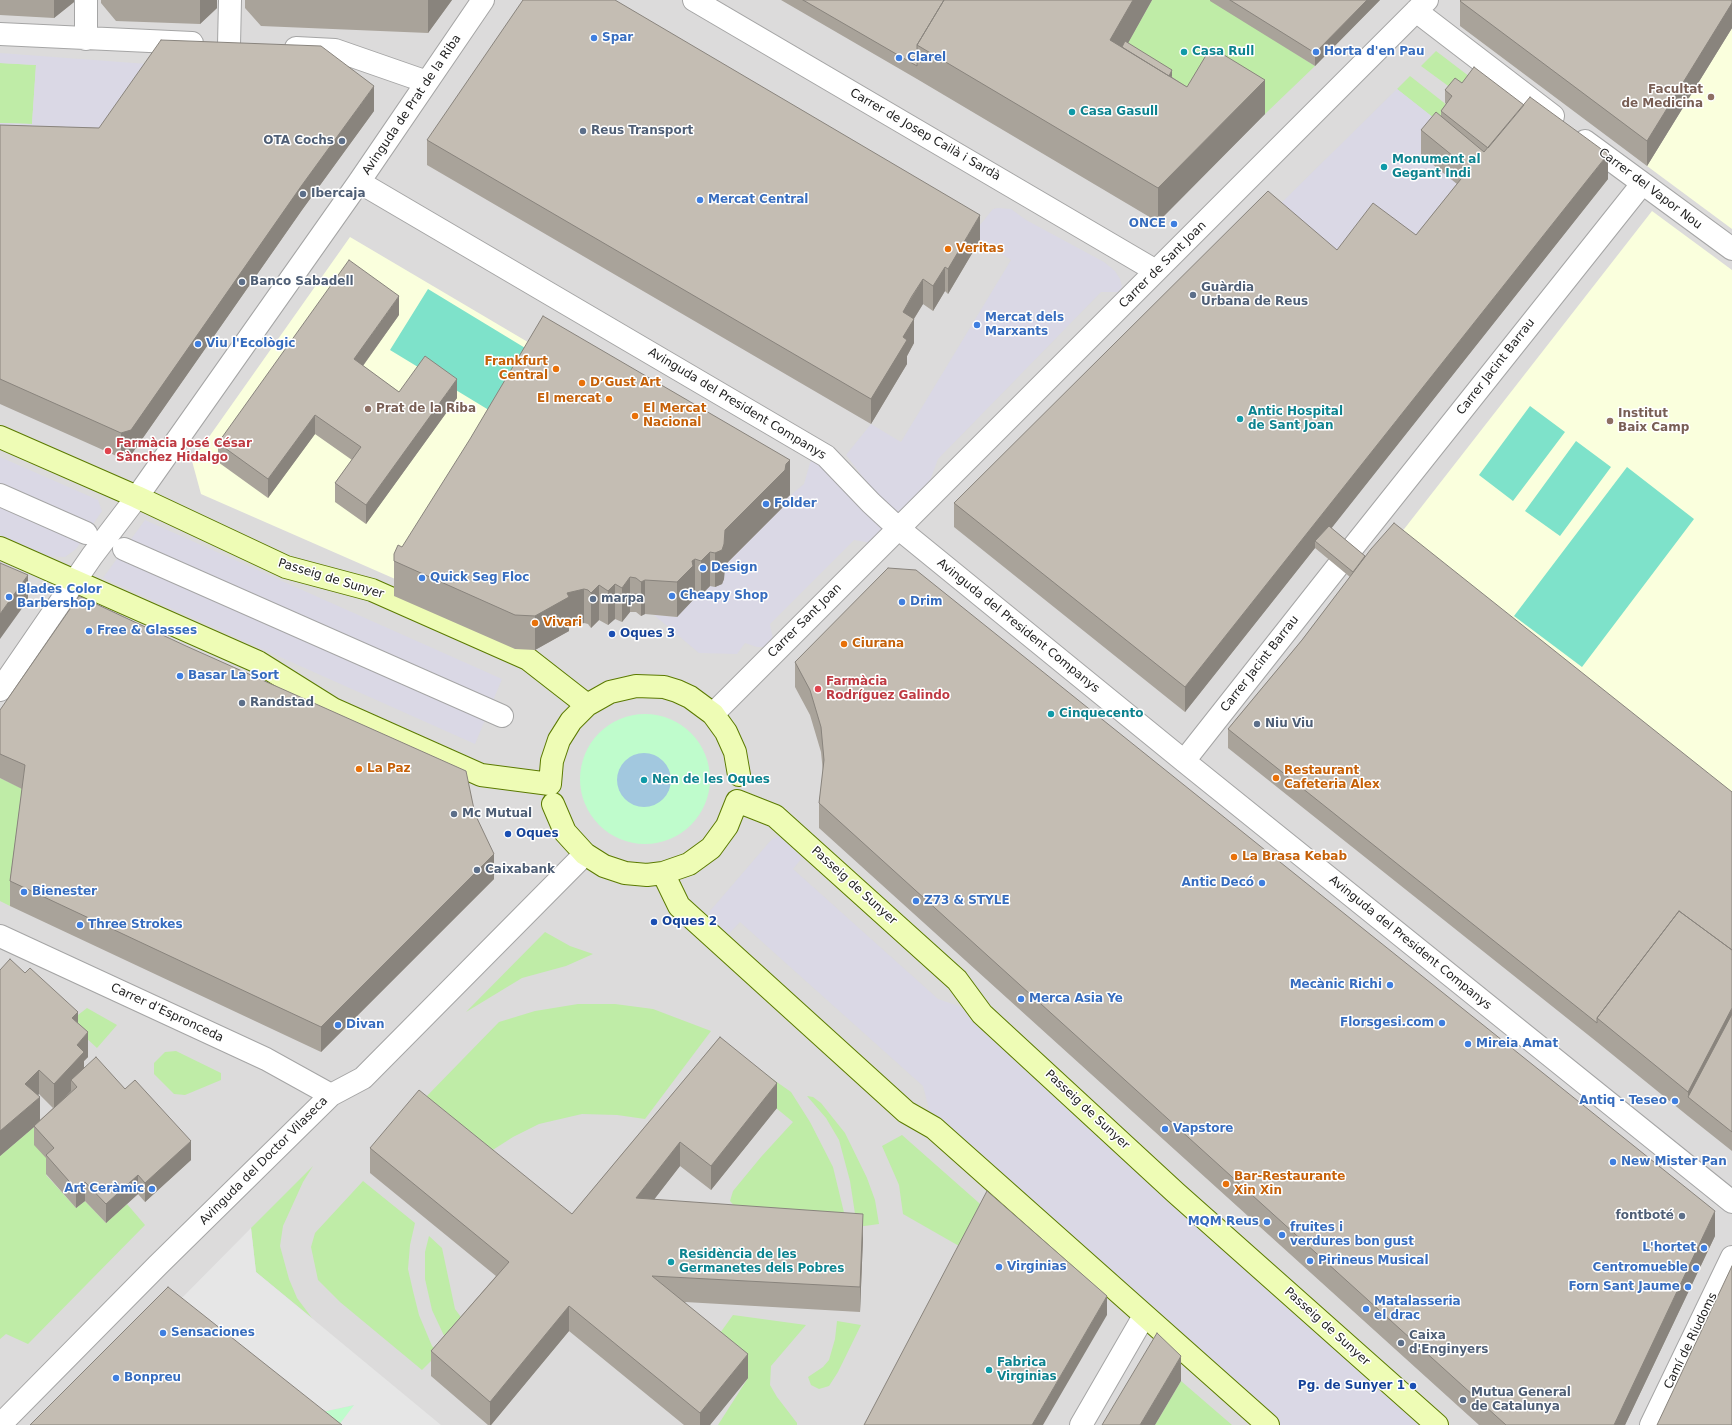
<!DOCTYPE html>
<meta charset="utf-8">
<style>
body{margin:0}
canvas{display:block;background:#f0ede4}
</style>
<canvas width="1732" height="1425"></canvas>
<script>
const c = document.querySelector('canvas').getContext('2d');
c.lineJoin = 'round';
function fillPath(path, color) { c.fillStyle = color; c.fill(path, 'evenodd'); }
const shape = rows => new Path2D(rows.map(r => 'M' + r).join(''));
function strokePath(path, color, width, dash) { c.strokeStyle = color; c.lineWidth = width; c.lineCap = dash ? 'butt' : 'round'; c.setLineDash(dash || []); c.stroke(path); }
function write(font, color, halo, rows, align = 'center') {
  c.font = font + ' "DejaVu Sans",sans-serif'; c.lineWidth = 3; c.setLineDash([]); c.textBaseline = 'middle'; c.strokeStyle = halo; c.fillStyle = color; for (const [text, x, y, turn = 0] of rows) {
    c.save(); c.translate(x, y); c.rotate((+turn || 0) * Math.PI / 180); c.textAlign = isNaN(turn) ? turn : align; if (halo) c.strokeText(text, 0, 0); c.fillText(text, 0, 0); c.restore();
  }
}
const residential = shape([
 [0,0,1732,0,1732,1425,0,1425]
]);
const education = shape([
 [1732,28,1732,229,1647,166],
 [1652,211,1732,270,1732,811,1394,542],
 [350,237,543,351,402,582,201,494,192,461]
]);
const grass = shape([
 [1152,0,1211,0,1315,66,1265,114,1187,121,1125,48],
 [1436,51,1474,80,1455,91,1421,66],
 [0,63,36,65,32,124,0,123],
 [1410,76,1452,109,1441,124,1397,89],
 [0,778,25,790,10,906,0,901],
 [545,932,570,946,593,954,566,966,522,978,466,1012],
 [578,1004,615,1004,653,1009,711,1031,645,1119,617,1115,582,1114,539,1124,513,1137,488,1153,424,1099,499,1022,535,1011],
 [87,1008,117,1025,97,1048,69,1022],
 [176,1051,221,1073,221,1080,185,1095,174,1094,154,1074,154,1063,165,1052],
 [747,1061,791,1092,810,1122,833,1167,847,1225,740,1212,730,1201,733,1191,761,1157,793,1122,735,1074],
 [807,1096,813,1097,821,1103,845,1133,867,1178,875,1200,879,1224,857,1227,850,1181,839,1140,826,1118],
 [40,1122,54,1167,46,1175,76,1208,85,1201,106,1223,127,1204,145,1225,28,1344,6,1334,0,1339,0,1156],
 [902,1135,987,1210,966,1250,903,1214,899,1185,882,1146],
 [313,1166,303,1182,283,1226,280,1246,289,1279,297,1298,312,1318,256,1272,251,1228],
 [363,1181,415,1223,410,1245,408,1269,413,1291,419,1315,432,1346,439,1353,422,1370,340,1302,318,1280,311,1247,315,1233],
 [429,1236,442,1248,455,1309,466,1324,447,1342,432,1310,425,1279,425,1252],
 [733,1315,806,1325,771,1366,770,1385,777,1397,797,1423,797,1425,718,1425,748,1378,710,1347],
 [837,1321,861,1325,838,1372,829,1386,819,1389,811,1385,808,1377,823,1367,829,1360,835,1339],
 [1181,1381,1232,1425,1155,1425]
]);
const park = shape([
 '580 779a65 65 0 1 1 130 0a65 65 0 1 1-130 0Z',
 [355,1405,339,1425,299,1417]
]);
const pitch = shape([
 [428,289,535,354,497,415,390,350],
 [1530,406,1565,432,1513,501,1479,475],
 [1576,441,1611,467,1560,536,1525,511],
 [1627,467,1694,519,1582,667,1514,616]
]);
const parking = shape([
 [251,1228,256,1272,441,1425,339,1425,354,1405,299,1417,168,1312]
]);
const plaza = shape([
 [0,53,161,65,99,153,0,149,0,123,32,124,36,65,0,63],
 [1397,89,1494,165,1416,260,1339,272,1268,216],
 [998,208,1011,209,1026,220,1104,262,1115,271,1120,279,1122,287,1118,292,1101,292,938,459,928,486,907,509,892,515,846,455,871,424,901,442,1011,260,972,235,993,209],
 [0,457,98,500,102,511,76,549,65,557,47,556,0,535],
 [812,460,817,462,884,527,872,543,854,540,770,624,773,640,767,647,757,647,745,643,737,654,699,653,654,615,677,617,693,600,692,596,695,593,701,595,710,586,715,587,722,584,725,565,785,505,786,499,804,484,810,463],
 [145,520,502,679,475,744,103,578],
 [779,836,798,836,811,847,793,869,938,999,982,1014,1437,1425,1268,1425,934,1128,923,1086,740,922,720,943,708,920,710,911,772,839]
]);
const water = shape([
 '617 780a27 27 0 1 1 54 0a27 27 0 1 1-54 0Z'
]);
const street = shape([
 [694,0,1156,271],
 [1416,11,1553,116],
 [0,34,192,43],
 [86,39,86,0],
 [229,45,230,0],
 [296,48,335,50,427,82],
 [1585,141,1732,249],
 [359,182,826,456,871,503,898,528,1184,761,1732,1202],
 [0,495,86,533],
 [124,549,502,716],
 [1350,551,1642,184],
 [0,690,92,556,137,497,359,182,483,0],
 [713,714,1427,0],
 [1184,761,1337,567],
 [0,936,266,1059,331,1095],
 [0,1425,158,1265,331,1095,363,1078,585,854],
 [1081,1425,1144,1316],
 [1651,1425,1732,1257]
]);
const secondary = shape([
 [0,437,137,497,286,567,372,590,528,659,587,705],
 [0,548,258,662,333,709,481,775,550,784,552,761,559,740,571,721,587,705,610,692,636,686,664,687,677,691,690,697,713,714,726,732,735,752,739,775],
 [553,804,565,832,585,854,604,866,625,873,647,875,663,873,689,864,711,848,727,826,737,801,775,816,957,980,982,1014,1176,1193,1437,1425],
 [663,873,679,906,906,1112,934,1128,1268,1425]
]);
const wall = shape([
 [0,0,74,0,74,2,54,18,0,15],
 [101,0,217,0,217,8,200,24,116,21,101,3],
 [245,0,452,0,428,33,261,26,245,8],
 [781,0,1152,0,1128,43,1172,76,1172,77,1187,87,1265,114,1158,222,917,79],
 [1210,0,1380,0,1315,66,1210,1],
 [1732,0,1732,28,1647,166,1460,26,1460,1],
 [1445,90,1608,179,1331,528,1365,556,1732,792,1732,1151,1688,1116,1597,1042,1228,748,1228,729,1302,640,1350,577,1315,548,1185,712,954,527,954,503,1337,250,1416,235,1457,184,1421,155,1421,130,1441,116,1441,111,1446,104,1445,103],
 [374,111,302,210,131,455,121,458,0,404,0,125,99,128],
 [427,140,980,240,948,294,945,291,933,311,923,304,914,319,914,343,907,356,907,364,871,424,427,165],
 [399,315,363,366,399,392,457,398,366,524,335,502,335,483,352,460,315,434,268,498,218,462,218,443],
 [790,495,786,499,785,505,725,565,724,579,722,584,715,587,710,586,701,595,695,593,693,595,693,600,677,617,645,614,641,616,636,612,630,612,622,622,615,619,608,625,599,620,591,628,588,624,584,623,569,627,569,631,535,650,515,649,394,596,394,554,402,547],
 [795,662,1715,1236,1625,1425,1479,1425,819,828,819,803,823,772,821,752,810,715,795,687],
 [0,710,475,814,494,879,321,1052,10,906,10,881,22,789,0,778],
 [0,970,78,1023,88,1057,84,1061,84,1067,125,1089,191,1160,145,1202,138,1194,106,1223,85,1201,76,1208,46,1174,46,1158,34,1145,34,1127,0,1156],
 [39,1094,53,1108,40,1120,38,1095],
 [720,1037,777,1108,711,1190,680,1166,654,1199,863,1238,860,1312,685,1302,748,1378,710,1425,684,1425,569,1331,491,1425,488,1425,431,1376,431,1351,496,1276,370,1173,370,1148,572,1214]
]);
const shadedWall = shape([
 [54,0,74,0,74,2,54,18],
 [200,0,217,0,217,8,200,24],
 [428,0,452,0,428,33],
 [1133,0,1152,0,1113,70,1110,40],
 [1367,0,1380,0,1315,66,1315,53],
 [1732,3,1732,28,1647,166,1647,141],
 [1172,70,1172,76,1157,103,1157,96],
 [1265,80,1265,114,1158,222,1158,188],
 [374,86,374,111,302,210,131,455,121,458,121,433,302,185],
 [1608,154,1608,179,1319,544,1315,541,1315,548,1185,712,1185,687],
 [980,215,980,240,948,294,948,269],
 [945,267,945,291,933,311,933,286],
 [923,279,923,304,905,333,914,319,914,343,907,356,907,364,871,424,871,399,903,312],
 [399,296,399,315,354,378,354,359],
 [457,379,457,398,366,524,366,505],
 [315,415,315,434,268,498,268,479],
 [790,460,790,495,786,499,785,505,725,565,724,579,722,584,715,587,715,553,725,530],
 [710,552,710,586,701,595,701,561],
 [695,559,695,593,693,595,693,600,677,617,677,582,692,561],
 [28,575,28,600,0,639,0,614],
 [630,577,630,612,622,622,622,588],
 [645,580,645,614,641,616,641,582],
 [615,584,615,619,608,625,608,591],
 [599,585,599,620,591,628,591,593],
 [584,589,584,623,569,627,569,631,535,650,535,616,567,593],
 [494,854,494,879,321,1052,321,1027],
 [1732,1008,1732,1033,1688,1097,1688,1092],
 [78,1012,78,1037,72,1018],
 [88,1032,88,1057,84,1061,84,1077,71,1080,71,1091,54,1109,54,1084,77,1045],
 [39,1070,39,1094,25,1109,25,1084],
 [777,1083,777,1108,711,1190,711,1166],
 [40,1097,40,1122,34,1126,34,1127,0,1156,0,1131],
 [191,1141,191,1160,145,1202,145,1183],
 [680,1142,680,1166,636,1223,636,1198],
 [138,1175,138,1194,106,1223,106,1204],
 [85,1182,85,1201,76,1208,76,1189],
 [1715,1211,1715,1236,1625,1425,1614,1425],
 [863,1214,863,1238,860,1312,860,1287],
 [1107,1296,1107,1315,1043,1425,1032,1425],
 [569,1306,569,1331,491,1425,490,1425,490,1402],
 [748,1354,748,1378,710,1425,700,1425,700,1413],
 [1181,1356,1181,1381,1155,1425,1140,1425]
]);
const building = shape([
 [523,0,615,0,980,215,948,269,945,267,933,286,923,279,912,296,903,312,914,319,903,337,907,340,871,399,427,140,523,0],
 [803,0,944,0,917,45,917,66,803,0],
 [944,0,1133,0,1110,40,1187,87,1211,47,1265,80,1158,188,917,45,944,0],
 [1230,0,1367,0,1315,53,1230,0],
 [1461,0,1732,0,1732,3,1647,141,1460,1,1461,0],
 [161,40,321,46,374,86,302,185,131,430,121,433,0,379,0,125,99,128,161,40],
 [1125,41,1172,70,1169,76,1122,47,1125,41],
 [1474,67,1524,105,1488,148,1441,111,1452,96,1445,90,1455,78,1462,83,1474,67],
 [1530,97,1608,154,1185,687,954,503,1268,191,1337,250,1373,203,1416,235,1469,169,1421,130,1436,112,1484,152,1530,97],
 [349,260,399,296,354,359,399,392,425,356,457,379,366,505,335,483,361,447,315,415,268,479,218,443,349,260],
 [543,316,790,460,786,464,785,470,725,530,724,544,722,550,715,553,710,552,701,561,695,559,692,561,693,566,677,582,645,580,641,582,636,578,630,577,622,588,615,584,608,591,599,585,591,593,588,590,584,589,567,593,569,597,535,616,515,615,394,561,394,554,398,545,402,547,470,439,543,316],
 [1394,523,1732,792,1732,950,1679,911,1597,1018,1597,1023,1228,729,1302,640,1371,549,1394,523],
 [1329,526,1365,556,1353,572,1315,541,1329,526],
 [0,563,28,575,0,614,0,563],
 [888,568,916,570,1715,1211,1614,1425,1506,1425,819,803,824,760,821,727,810,690,795,662,888,568],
 [79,596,186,646,466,771,475,814,494,854,321,1027,10,881,25,765,0,754,0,710,79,596],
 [1679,911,1732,950,1732,1008,1688,1092,1597,1018,1679,911],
 [10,959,25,973,30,968,78,1012,72,1018,88,1032,77,1045,84,1052,54,1084,39,1070,25,1084,40,1097,0,1131,0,970,10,959],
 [1732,1014,1732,1132,1688,1097,1732,1014],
 [720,1037,777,1083,711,1166,680,1142,636,1198,863,1214,860,1287,652,1276,748,1354,700,1413,569,1306,490,1402,431,1351,509,1262,370,1148,419,1090,572,1214,720,1037],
 [96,1057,125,1089,135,1080,191,1141,145,1183,138,1175,106,1204,85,1182,76,1189,46,1155,54,1148,34,1126,77,1087,71,1080,96,1057],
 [987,1191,1107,1296,1032,1425,864,1425,987,1191],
 [1732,1266,1732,1425,1657,1425,1732,1266],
 [168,1287,342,1425,30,1425,168,1287],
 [1157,1333,1181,1356,1140,1425,1102,1425,1157,1333]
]);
const markers = [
 [594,38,4,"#3f7fe0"],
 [1184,52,4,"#0f9aa8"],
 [1316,52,4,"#3f7fe0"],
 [899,58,4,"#3f7fe0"],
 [1711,97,4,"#8d6e63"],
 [1072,112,4,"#0f9aa8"],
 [583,131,4,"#5c6f8a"],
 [342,141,4,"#5c6f8a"],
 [1384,167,4,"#0f9aa8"],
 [303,194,4,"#5c6f8a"],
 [700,200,4,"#3f7fe0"],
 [1174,224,4,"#3f7fe0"],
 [948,249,4,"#e8710a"],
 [242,282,4,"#5c6f8a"],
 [1193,295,4,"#5c6f8a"],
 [977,325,4,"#3f7fe0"],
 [198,344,4,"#3f7fe0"],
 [556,369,4,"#e8710a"],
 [582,383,4,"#e8710a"],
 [609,399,4,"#e8710a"],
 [368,409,4,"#8d6e63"],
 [635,416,4,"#e8710a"],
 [1240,419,4,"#0f9aa8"],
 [1610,421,4,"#8d6e63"],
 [108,451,4,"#e0444e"],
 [766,504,4,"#3f7fe0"],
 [703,568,4,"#3f7fe0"],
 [422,578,4,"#3f7fe0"],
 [672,596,4,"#3f7fe0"],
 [9,597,4,"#3f7fe0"],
 [593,599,4,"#5c6f8a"],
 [902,602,4,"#3f7fe0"],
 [535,623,4,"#e8710a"],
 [89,631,4,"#3f7fe0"],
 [612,634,4,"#1a4fb4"],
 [844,644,4,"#e8710a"],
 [180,676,4,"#3f7fe0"],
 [818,689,4,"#e0444e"],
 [242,703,4,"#5c6f8a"],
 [1051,714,4,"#0f9aa8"],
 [1257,724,4,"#5c6f8a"],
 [359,769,4,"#e8710a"],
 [1276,778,4,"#e8710a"],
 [644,780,4,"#0f9aa8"],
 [454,814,4,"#5c6f8a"],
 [508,834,4,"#1a4fb4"],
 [1234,857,4,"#e8710a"],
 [477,870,4,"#5c6f8a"],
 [1262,883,4,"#3f7fe0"],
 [24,892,4,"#3f7fe0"],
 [916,901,4,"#3f7fe0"],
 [654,922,4,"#1a4fb4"],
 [80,925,4,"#3f7fe0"],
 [1390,985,4,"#3f7fe0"],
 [1021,999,4,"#3f7fe0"],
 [1442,1023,4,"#3f7fe0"],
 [338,1025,4,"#3f7fe0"],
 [1468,1044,4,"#3f7fe0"],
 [1675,1101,4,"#3f7fe0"],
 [1165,1129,4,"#3f7fe0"],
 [1613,1162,4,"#3f7fe0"],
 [1226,1184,4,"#e8710a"],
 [152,1189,4,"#3f7fe0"],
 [1682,1216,4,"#5c6f8a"],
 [1267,1222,4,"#3f7fe0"],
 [1282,1235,4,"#3f7fe0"],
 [1704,1248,4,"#3f7fe0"],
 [1310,1261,4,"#3f7fe0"],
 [671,1262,4,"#0f9aa8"],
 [999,1267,4,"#3f7fe0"],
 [1696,1268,4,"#3f7fe0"],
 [1688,1287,4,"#3f7fe0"],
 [1366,1309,4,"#3f7fe0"],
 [163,1333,4,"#3f7fe0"],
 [1401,1343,4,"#5c6f8a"],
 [989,1370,4,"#0f9aa8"],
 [116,1378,4,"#3f7fe0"],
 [1413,1386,4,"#1a4fb4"],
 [1463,1400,4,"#5c6f8a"]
];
const shopNames = [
 ["Spar",602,38],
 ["Horta d'en Pau",1324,52],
 ["Clarel",907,58],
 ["Mercat Central",708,200],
 ["ONCE",1166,224,"right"],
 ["Mercat dels",985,318],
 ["Marxants",985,332],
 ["Viu l'Ecològic",206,344],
 ["Folder",774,504],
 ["Design",711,568],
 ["Quick Seg Floc",430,578],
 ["Blades Color",17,590],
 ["Barbershop",17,604],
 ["Cheapy Shop",680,596],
 ["Drim",910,602],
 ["Free & Glasses",97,631],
 ["Basar La Sort",188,676],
 ["Antic Decó",1254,883,"right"],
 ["Bienester",32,892],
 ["Z73 & STYLE",924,901],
 ["Three Strokes",88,925],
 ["Mecànic Richi",1382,985,"right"],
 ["Merca Asia Ye",1029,999],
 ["Florsgesi.com",1434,1023,"right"],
 ["Divan",346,1025],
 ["Mireia Amat",1476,1044],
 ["Antiq - Teseo",1667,1101,"right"],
 ["Vapstore",1173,1129],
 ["New Mister Pan",1621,1162],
 ["Art Ceràmic",144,1189,"right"],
 ["MQM Reus",1259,1222,"right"],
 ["fruites i",1290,1228],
 ["verdures bon gust",1290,1242],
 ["L'hortet",1696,1248,"right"],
 ["Pirineus Musical",1318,1261],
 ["Virginias",1007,1267],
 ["Centromueble",1688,1268,"right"],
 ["Forn Sant Jaume",1680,1287,"right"],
 ["Matalasseria",1374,1302],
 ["el drac",1374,1316],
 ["Sensaciones",171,1333],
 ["Bonpreu",124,1378]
];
const cultureNames = [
 ["Casa Rull",1192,52],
 ["Casa Gasull",1080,112],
 ["Monument al",1392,160],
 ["Gegant Indi",1392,174],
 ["Antic Hospital",1248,412],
 ["de Sant Joan",1248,426],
 ["Cinquecento",1059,714],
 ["Nen de les Oques",652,780],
 ["Residència de les",679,1255],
 ["Germanetes dels Pobres",679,1269],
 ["Fabrica",997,1363],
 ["Virginias",997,1377]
];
const educationNames = [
 ["Facultat",1703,90,"right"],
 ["de Medicina",1703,104,"right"],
 ["Prat de la Riba",376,409],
 ["Institut",1618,414],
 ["Baix Camp",1618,428]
];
const streetNames = [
 ["Avinguda de Prat de la Riba",412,105,-56],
 ["Carrer de Josep Cailà i Sardà",925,135,30],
 ["Carrer del Vapor Nou",1650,189,37],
 ["Carrer de Sant Joan",1163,265,-45],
 ["Carrer Jacint Barrau",1496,367,-52],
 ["Avinguda del President Companys",737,404,31],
 ["Passeig de Sunyer",331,579,17],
 ["Carrer Sant Joan",805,621,-45],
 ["Avinguda del President Companys",1018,626,39],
 ["Carrer Jacint Barrau",1260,664,-52],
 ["Passeig de Sunyer",854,886,42],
 ["Avinguda del President Companys",1410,943,39],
 ["Carrer d’Espronceda",167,1013,25],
 ["Passeig de Sunyer",1087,1110,43],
 ["Avinguda del Doctor Vilaseca",264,1161,-45],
 ["Passeig de Sunyer",1327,1327,42],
 ["Camí de Riudoms",1691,1341,-64]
];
const serviceNames = [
 ["Reus Transport",591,131],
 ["OTA Cochs",334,141,"right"],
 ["Ibercaja",311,194],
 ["Banco Sabadell",250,282],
 ["Guàrdia",1201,288],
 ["Urbana de Reus",1201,302],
 ["marpa",601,599],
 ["Randstad",250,703],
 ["Niu Viu",1265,724],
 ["Mc Mutual",462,814],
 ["Caixabank",485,870],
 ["fontboté",1674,1216,"right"],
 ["Caixa",1409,1336],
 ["d'Enginyers",1409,1350],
 ["Mutua General",1471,1393],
 ["de Catalunya",1471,1407]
];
const foodNames = [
 ["Veritas",956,249],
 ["Frankfurt",548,362,"right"],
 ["Central",548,376,"right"],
 ["D’Gust Art",590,383],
 ["El mercat",601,399,"right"],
 ["El Mercat",643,409],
 ["Nacional",643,423],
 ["Vivari",543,623],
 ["Ciurana",852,644],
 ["La Paz",367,769],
 ["Restaurant",1284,771],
 ["Cafeteria Alex",1284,785],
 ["La Brasa Kebab",1242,857],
 ["Bar-Restaurante",1234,1177],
 ["Xin Xin",1234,1191]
];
const healthNames = [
 ["Farmàcia José César",116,444],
 ["Sànchez Hidalgo",116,458],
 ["Farmàcia",826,682],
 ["Rodríguez Galindo",826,696]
];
const transitNames = [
 ["Oques 3",620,634],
 ["Oques",516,834],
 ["Oques 2",662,922],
 ["Pg. de Sunyer 1",1405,1386,"right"]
];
fillPath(residential, '#dcdbdb');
fillPath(education, '#faffdd');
fillPath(grass, '#bfeca7');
fillPath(park, '#bffccc');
fillPath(pitch, '#7ee2ca');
fillPath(parking, '#e6e6e6');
fillPath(plaza, '#dad8e5');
fillPath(water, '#a2c8df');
strokePath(street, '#a5a5a5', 24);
strokePath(secondary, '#5b7a00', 24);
strokePath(street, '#fff', 22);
strokePath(secondary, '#eefcb5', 22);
fillPath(wall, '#a9a39a');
fillPath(shadedWall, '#89847d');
fillPath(building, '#c4bdb3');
strokePath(building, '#89847d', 1);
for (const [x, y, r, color] of markers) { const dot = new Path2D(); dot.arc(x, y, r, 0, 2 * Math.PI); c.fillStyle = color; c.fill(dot); strokePath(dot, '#fff', 1.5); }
write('bold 12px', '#366cbe', '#fff', shopNames, 'left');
write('bold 12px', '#0d838f', '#fff', cultureNames, 'left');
write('bold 12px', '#785e54', '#fff', educationNames, 'left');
write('12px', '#1e1e1e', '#fff', streetNames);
write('bold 12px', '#4e5e75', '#fff', serviceNames, 'left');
write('bold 12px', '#c56008', '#fff', foodNames, 'left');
write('bold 12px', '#be3a42', '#fff', healthNames, 'left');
write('bold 12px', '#164399', '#fff', transitNames, 'left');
</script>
